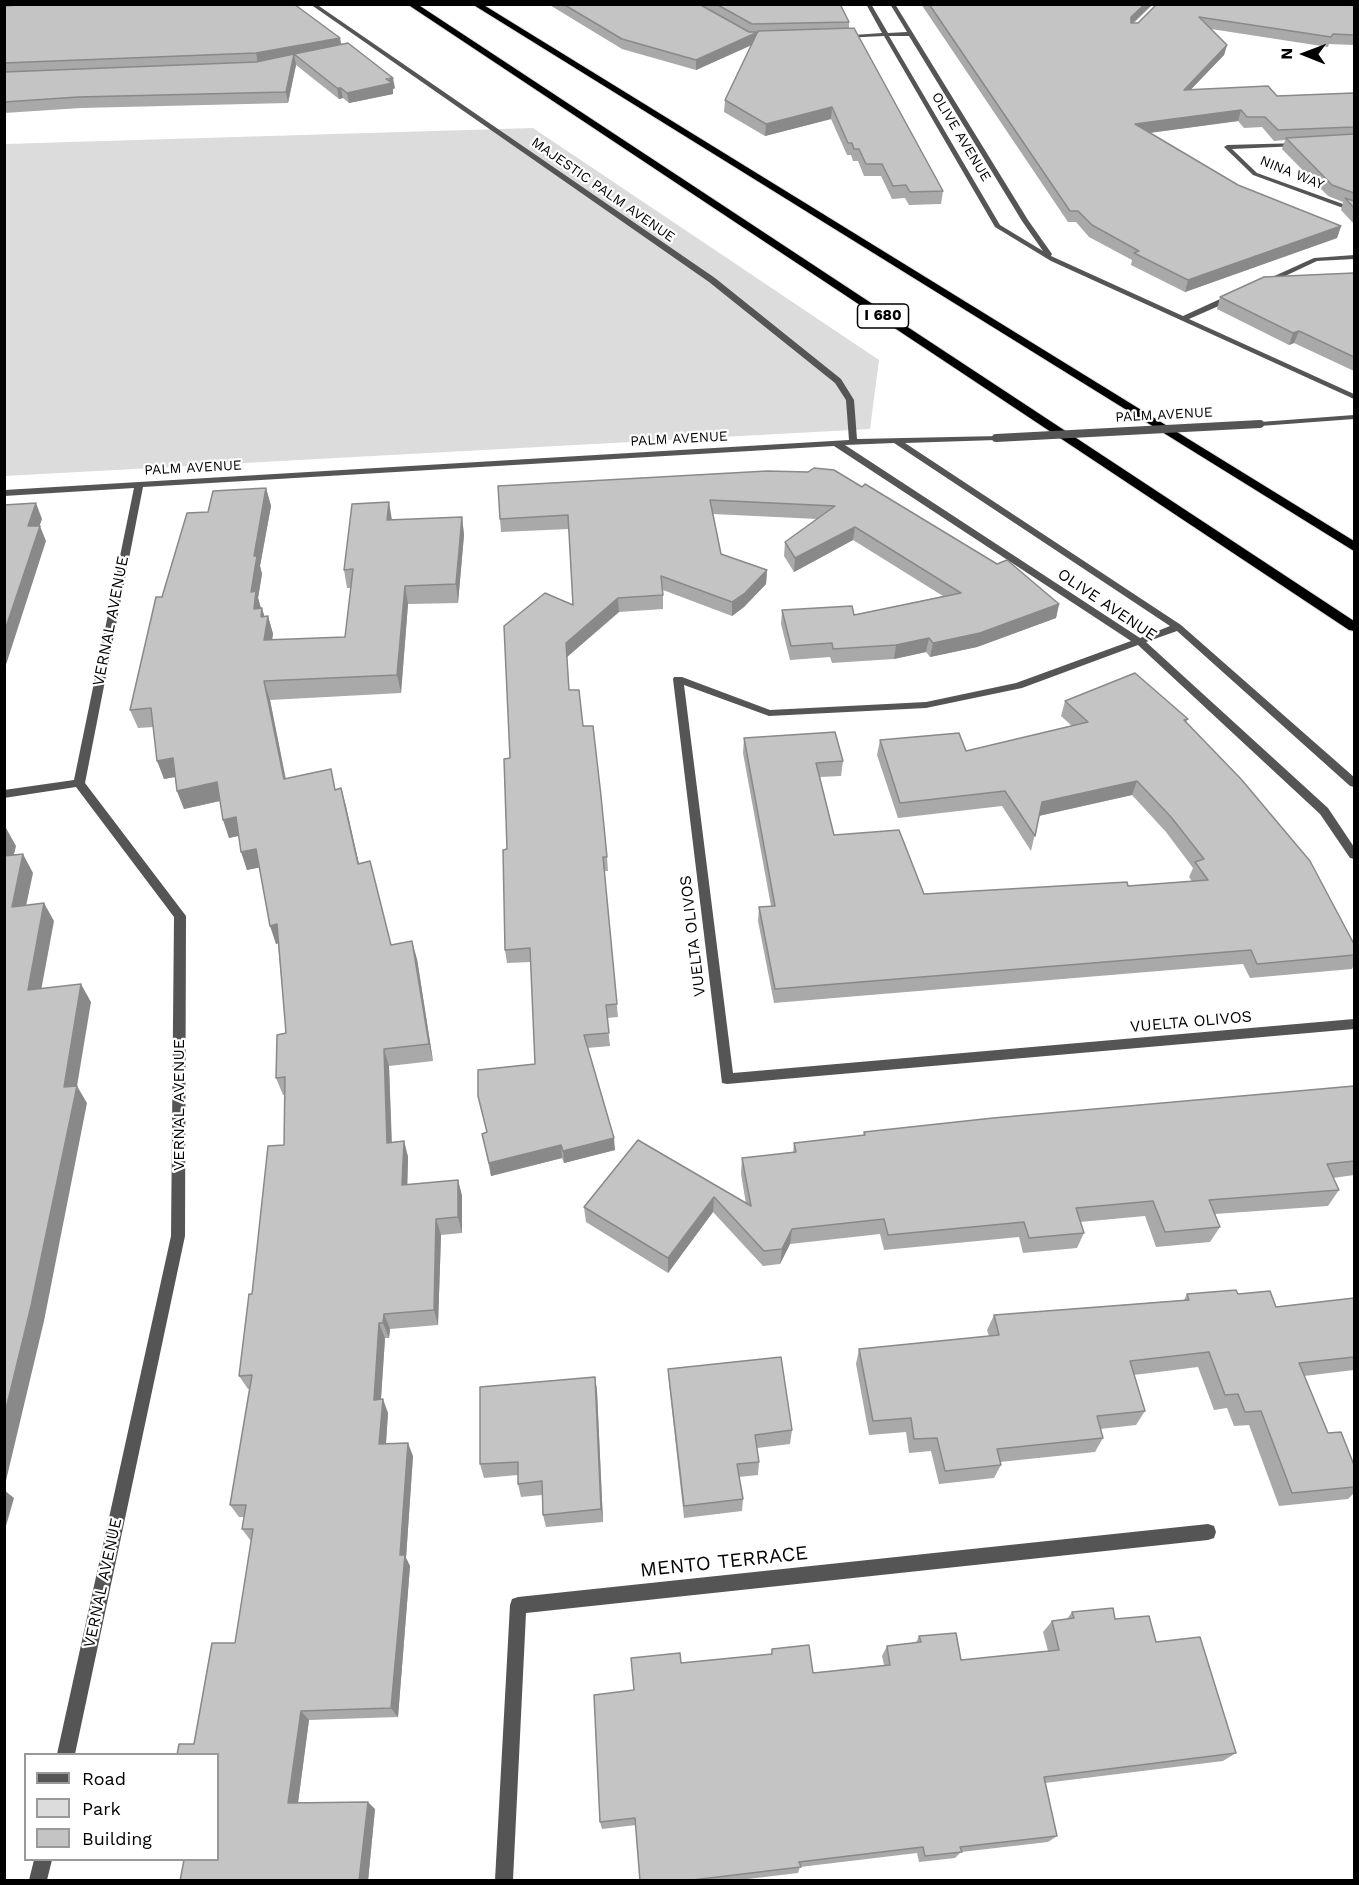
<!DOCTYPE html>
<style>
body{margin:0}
#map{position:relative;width:1359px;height:1885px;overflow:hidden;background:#fff;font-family:"Work Sans",sans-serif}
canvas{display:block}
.frame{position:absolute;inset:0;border:6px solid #000;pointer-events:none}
.legend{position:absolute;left:24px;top:1753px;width:195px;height:108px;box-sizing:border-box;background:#fff;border:2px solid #999;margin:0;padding:8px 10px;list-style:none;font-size:18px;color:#000}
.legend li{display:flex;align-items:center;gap:12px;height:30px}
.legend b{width:30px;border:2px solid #999}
.north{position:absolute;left:1275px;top:24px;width:60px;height:60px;-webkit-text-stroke:4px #fff;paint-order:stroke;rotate:271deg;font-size:16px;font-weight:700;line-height:24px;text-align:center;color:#000}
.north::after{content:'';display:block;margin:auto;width:21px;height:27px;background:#000;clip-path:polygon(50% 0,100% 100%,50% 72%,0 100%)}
</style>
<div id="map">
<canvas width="1359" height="1885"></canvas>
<div class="frame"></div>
<ul class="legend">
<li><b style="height:8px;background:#555"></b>Road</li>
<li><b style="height:16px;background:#dcdcdc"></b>Park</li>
<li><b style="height:16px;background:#c4c4c4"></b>Building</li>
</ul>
<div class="north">N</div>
</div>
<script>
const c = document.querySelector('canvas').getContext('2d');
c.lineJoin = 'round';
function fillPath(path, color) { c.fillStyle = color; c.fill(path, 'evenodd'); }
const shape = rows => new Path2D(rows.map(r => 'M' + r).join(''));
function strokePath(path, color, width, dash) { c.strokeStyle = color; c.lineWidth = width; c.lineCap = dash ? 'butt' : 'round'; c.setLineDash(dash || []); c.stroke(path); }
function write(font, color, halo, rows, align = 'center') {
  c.font = font + ' "Work Sans",sans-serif'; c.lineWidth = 4.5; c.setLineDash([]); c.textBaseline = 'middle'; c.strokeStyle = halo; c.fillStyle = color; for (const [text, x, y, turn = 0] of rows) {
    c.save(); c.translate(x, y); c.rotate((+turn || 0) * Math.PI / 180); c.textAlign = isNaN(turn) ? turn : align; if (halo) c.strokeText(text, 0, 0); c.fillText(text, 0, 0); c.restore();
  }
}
const green = shape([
 [533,128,879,360,870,429,5,476,5,144]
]);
const minor = shape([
 [310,4,316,4,715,278,841,379,854,400,857,439,999,436,1000,438,996,440,905,443,1181,625,1354,777,1354,787,1350,786,1177,631,1146,642,1328,808,1354,847,1354,859,1350,858,1320,814,1138,645,1022,688,926,708,769,716,684,685,733,1073,1354,1019,1354,1029,727,1084,722,1083,673,679,674,677,682,677,770,710,926,702,1016,683,1131,641,834,446,143,487,85,783,186,916,185,1236,75,1754,57,1754,171,1236,174,917,76,787,4,798,4,790,74,780,134,488,4,496,4,490,849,440,846,400,835,383,709,282,310,4],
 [894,443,1170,626,1140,638,845,445,894,443],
 [866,4,871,4,888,33,907,32,890,4,895,4,1028,220,1052,254,1051,256,1183,316,1231,294,1237,294,1237,298,1189,319,1354,394,1354,399,1051,261,995,227,884,36,843,38,840,36,882,33,866,4],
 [889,36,909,36,1022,221,1043,251,1000,225,889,36],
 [1300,143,1298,146,1232,149,1257,173,1354,208,1354,212,1253,175,1224,147,1227,145,1300,143],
 [1354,255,1354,259,1317,261,1266,285,1259,283,1314,258,1354,255],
 [1354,415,1354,419,1260,426,1256,424,1260,422,1354,415],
 [1208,1524,1214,1526,1216,1532,1214,1538,1208,1540,526,1613,513,1880,495,1880,510,1605,512,1599,518,1597,1208,1524],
 [34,1860,52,1860,47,1880,29,1880,34,1860]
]);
const motorway = shape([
 [407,4,417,4,1354,621,1354,631,1349,630,407,4],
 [472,4,482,4,1354,541,1354,551,472,4]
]);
const minorBridge = shape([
 [996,438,1260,424]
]);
const wall = shape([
 [4,4,341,45,395,88,393,89,393,94,349,103,343,98,339,99,296,65,295,57,296,65,288,103,81,108,4,113],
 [548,4,840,4,849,22,849,28,943,191,941,204,909,205,905,198,892,199,881,176,864,176,858,161,853,161,851,155,847,155,831,119,765,136,724,112,725,100,752,45,696,70,622,49],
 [921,4,1153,4,1134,23,1138,23,1157,4,1354,4,1354,45,1329,44,1328,47,1211,29,1227,45,1224,55,1191,89,1277,96,1354,93,1354,224,1341,210,1343,202,1328,196,1282,149,1285,140,1274,141,1262,127,1244,128,1238,121,1150,133,1238,185,1341,226,1337,238,1185,292,1131,265,1132,260,1089,237,1076,222,1068,222],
 [1354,273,1354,371,1294,343,1289,345,1217,309,1220,297],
 [767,471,1059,604,1056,618,977,647,930,657,926,652,894,659,832,663,830,657,790,660,781,624,782,610,854,615,943,596,853,540,794,572,784,556,785,542,817,519,713,514,721,554,767,570,766,584,744,607,732,616,663,590,663,609,619,612,567,657,569,690,583,726,607,857,608,871,604,871,618,1017,607,1018,610,1046,587,1048,615,1150,564,1163,562,1158,491,1176,482,1134,486,1133,535,1064,531,962,507,963,505,950,510,758,573,605,569,529,501,532,500,519],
 [266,488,271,506,260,566,262,574,258,598,264,617,268,616,273,634,272,640,345,637,351,588,347,588,344,570,392,520,462,517,464,535,458,603,408,604,401,693,270,700,286,779,336,789,341,788,359,864,391,945,417,959,433,1061,389,1066,392,1142,404,1141,408,1157,407,1185,458,1180,462,1196,462,1233,441,1235,438,1325,390,1329,389,1338,385,1338,381,1399,388,1413,386,1444,413,1456,406,1558,410,1566,398,1717,309,1720,298,1803,375,1809,368,1881,180,1881,218,1860,194,1744,235,1643,251,1541,242,1529,244,1517,239,1517,230,1505,250,1389,248,1389,239,1376,252,1294,284,1145,285,1095,283,1095,276,1078,286,1033,278,943,276,944,260,867,247,870,239,836,229,838,220,801,184,809,177,791,175,777,164,779,153,727,138,728,130,710,162,597,208,512],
 [1065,701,1188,719,1186,723,1354,944,1354,965,1352,969,1250,978,1243,964,774,1003,758,921,759,907,771,906,743,753,744,738,843,761,841,776,820,777,834,835,924,894,1128,886,1192,881,1189,877,1193,868,1166,832,1132,795,1039,816,1031,851,1002,806,898,818,877,755,880,740,966,751,1072,726,1061,716],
 [1354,1086,1354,1175,1333,1178,1339,1190,1328,1206,1215,1214,1220,1227,1210,1242,1156,1247,1145,1216,1080,1222,1084,1233,1077,1248,1023,1253,1019,1237,884,1250,880,1234,790,1244,780,1264,763,1266,713,1212,668,1273,586,1222,584,1207,638,1140,746,1204,741,1174,742,1158,793,1153,794,1143,863,1136,864,1132],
 [1187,1294,1238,1294,1276,1307,1354,1298,1354,1370,1304,1376,1328,1433,1354,1465,1354,1493,1348,1499,1279,1506,1249,1425,1234,1426,1227,1408,1214,1410,1198,1367,1134,1375,1145,1411,1136,1425,1100,1429,1103,1438,1095,1452,1000,1462,1001,1465,994,1478,939,1484,931,1451,909,1453,906,1432,869,1435,856,1364,859,1349,989,1336,987,1330,994,1315,1184,1300],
 [668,1369,792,1430,790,1444,757,1448,759,1462,758,1475,739,1477,743,1499,742,1511,684,1518,669,1384],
 [595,1377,597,1391,603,1522,546,1527,543,1515,542,1495,521,1497,518,1484,518,1475,484,1478,480,1464],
 [1072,1612,1115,1619,1156,1642,1236,1753,1223,1761,1045,1783,1057,1836,1048,1842,961,1852,955,1858,919,1862,917,1853,800,1867,798,1873,731,1881,640,1881,636,1825,602,1829,600,1822,634,1690,681,1663,771,1654,772,1649,813,1673,884,1665,882,1656,887,1646,916,1643,919,1636,961,1660,1048,1651,1043,1632,1052,1621,1067,1619]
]);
const shadedWall = shape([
 [4,4,79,5,4,11],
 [1145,4,1153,4,1128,27,1131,17],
 [758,32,758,42,696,70,696,60],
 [340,38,342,48,294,54,296,65,288,103,286,92,258,64,256,53],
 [1227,45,1224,55,1181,100,1184,90],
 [393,78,395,88,393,89,393,94,349,103,347,93],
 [337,88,341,88,343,98,339,99],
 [832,107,831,119,765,136,766,124],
 [1241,110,1238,121,1133,135,1135,124],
 [1341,226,1337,238,1185,292,1188,280],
 [1299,331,1294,343,1289,345,1293,333],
 [266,488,271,506,260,566,262,574,258,598,261,609,254,609,251,592,254,556],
 [389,502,392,520,387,520],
 [36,503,42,519,34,542,28,526],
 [462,517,464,535,458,603,456,584],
 [40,526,46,541,4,671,4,633],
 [855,527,853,540,794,572,795,558],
 [767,570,766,584,744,607,732,616,732,602],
 [405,586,408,604,401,693,397,675],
 [618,598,619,612,567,657,566,643],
 [1059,604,1056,618,977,647,930,657,933,643],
 [262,608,267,625,268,616,273,634,269,658,264,640,261,617],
 [929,638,926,652,894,659,896,645],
 [264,681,270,700,289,797,284,779],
 [173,758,180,776,164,779,157,761],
 [1137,781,1132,795,1038,816,1042,802],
 [217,782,224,800,184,809,177,791],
 [341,788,346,806,363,882,358,864],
 [236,817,242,835,229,838,223,820],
 [6,828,16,846,9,875,4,866,4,834],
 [256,849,262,867,247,870,241,852],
 [23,854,33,873,22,925,12,907],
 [44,903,54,921,38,1007,28,990],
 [277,924,283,942,276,944,270,926],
 [412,941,417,959,433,1061,429,1044],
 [81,984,91,1002,77,1086,87,1103,44,1321,4,1489,4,1417],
 [384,1049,389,1066,392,1159,387,1143],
 [614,1138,615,1150,564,1163,563,1151],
 [404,1141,408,1157,407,1201,402,1185],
 [561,1145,562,1158,491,1176,489,1163],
 [458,1180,462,1196,462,1233,458,1217],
 [714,1197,713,1212,668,1273,668,1258],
 [436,1219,441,1235,438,1325,434,1310],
 [792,1229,790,1244,780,1264,782,1249],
 [384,1314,390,1329,389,1338,383,1323],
 [379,1323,385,1338,380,1413,374,1400],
 [595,1377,597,1391,603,1522,601,1509],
 [383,1399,388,1413,385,1457,379,1444],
 [408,1443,413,1456,406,1558,410,1566,398,1717,391,1708,400,1555],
 [4,1490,14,1498,4,1533],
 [301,1711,309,1720,297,1810,288,1803],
 [368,1802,375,1809,368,1881,359,1881]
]);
const building = shape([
 [29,4,294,4,340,38,256,53,4,63,4,5,6,6,29,4],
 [563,4,699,4,749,32,758,32,696,60,622,39,563,4],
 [716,4,840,4,849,22,752,24,716,4],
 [929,4,1145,4,1131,17,1131,23,1138,23,1157,4,1347,4,1354,6,1354,35,1333,34,1331,37,1199,17,1227,45,1184,90,1268,86,1277,96,1354,93,1354,127,1278,130,1265,117,1247,117,1241,110,1135,124,1238,185,1341,226,1188,280,1134,253,1139,251,1092,225,1078,211,1070,211,929,4],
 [854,28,943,191,910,192,906,185,893,186,882,164,866,164,859,149,854,149,852,143,848,143,832,107,766,124,725,100,758,31,854,28],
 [348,43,393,78,386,79,392,83,347,93,341,88,337,88,294,54,348,43],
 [294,54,286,92,78,97,4,102,4,72,256,62,294,54],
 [1354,134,1354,193,1332,185,1286,138,1354,134],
 [1345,198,1354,201,1354,208,1345,198],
 [1354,273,1354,357,1299,331,1293,333,1220,297,1264,277,1354,273],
 [814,468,834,470,862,487,865,484,997,564,1007,560,1059,604,980,633,933,643,929,638,896,645,833,649,832,643,791,646,782,610,852,606,854,615,961,593,855,527,795,558,785,542,835,506,710,500,721,554,767,570,745,593,732,602,661,576,663,595,618,598,566,643,569,690,579,690,583,726,593,726,601,796,607,857,603,857,617,1004,606,1005,609,1033,584,1035,614,1138,563,1151,561,1145,489,1163,482,1134,487,1132,478,1096,478,1070,535,1064,530,948,505,950,503,850,507,849,504,759,510,758,504,626,545,593,573,605,568,515,500,519,498,486,767,471,808,472,814,468],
 [266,488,254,556,257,556,251,592,256,591,254,609,262,608,261,617,268,616,264,640,345,637,353,569,344,570,352,504,389,502,387,520,462,517,456,584,405,586,397,675,264,681,284,779,331,769,335,790,341,788,358,864,370,861,391,945,412,941,429,1044,384,1049,387,1143,404,1141,402,1185,458,1180,458,1217,436,1219,434,1310,384,1314,383,1323,379,1323,374,1400,383,1399,379,1444,408,1443,400,1555,405,1555,391,1708,301,1711,288,1803,368,1802,359,1881,180,1881,184,1860,218,1860,218,1755,177,1755,179,1744,194,1744,212,1643,235,1643,253,1529,242,1529,246,1505,230,1505,252,1375,239,1376,249,1294,252,1294,268,1146,284,1145,285,1077,276,1078,277,1035,286,1033,277,924,270,926,256,849,241,852,236,817,223,820,217,782,177,791,173,758,157,761,151,708,130,710,156,597,162,597,187,513,208,512,213,491,266,488],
 [36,503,28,526,40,526,4,633,4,505,36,503],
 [1135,673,1188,719,1184,720,1241,779,1310,861,1354,944,1354,955,1257,964,1251,950,775,989,759,907,775,906,744,738,835,732,843,761,816,763,834,835,899,830,924,894,1127,882,1128,886,1208,880,1195,862,1204,859,1171,817,1137,781,1042,802,1035,836,1005,791,900,803,880,740,959,733,966,751,1088,722,1065,701,1135,673],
 [23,854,12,907,44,903,28,990,81,984,64,1087,77,1086,31,1306,4,1417,4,856,23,854],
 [1354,1086,1354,1161,1327,1164,1339,1190,1209,1200,1220,1227,1165,1232,1153,1201,1076,1208,1084,1233,1029,1238,1024,1222,888,1235,884,1219,792,1229,782,1249,764,1251,714,1197,668,1258,584,1207,638,1140,751,1206,742,1158,796,1152,794,1143,865,1135,864,1132,993,1118,1354,1086],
 [1236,1290,1238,1294,1270,1291,1276,1307,1354,1298,1354,1357,1299,1363,1328,1433,1341,1432,1354,1465,1354,1487,1292,1493,1261,1411,1245,1412,1238,1394,1225,1395,1209,1352,1130,1361,1145,1411,1097,1416,1103,1438,997,1449,1001,1465,945,1471,937,1438,914,1439,911,1418,873,1421,859,1349,999,1335,994,1315,1189,1300,1187,1294,1236,1290],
 [781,1357,792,1430,755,1435,759,1462,737,1464,743,1499,684,1506,668,1369,781,1357],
 [595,1377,601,1509,543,1515,542,1481,518,1484,518,1462,480,1464,480,1387,595,1377],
 [1113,1608,1115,1619,1149,1616,1156,1642,1200,1637,1236,1753,1044,1777,1057,1836,960,1847,962,1852,925,1856,923,1847,799,1862,801,1867,684,1881,640,1881,635,1818,600,1822,594,1695,634,1690,631,1658,680,1653,681,1663,772,1654,772,1649,809,1645,813,1673,890,1665,887,1646,921,1642,919,1636,956,1633,961,1660,1059,1650,1052,1621,1074,1618,1072,1612,1113,1608]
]);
const farStreetnames = [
 ["OLIVE AVENUE",961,137,59],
 ["NINA WAY",1292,173,22],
 ["MAJESTIC PALM AVENUE",603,190,35],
 ["PALM AVENUE",1164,415,-3],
 ["PALM AVENUE",679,439,-3],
 ["PALM AVENUE",193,468,-3]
];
const shields = [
 [883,316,51]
];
const shieldNames = [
 ["I 680",883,316]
];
const streetNames = [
 ["OLIVE AVENUE",1107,605,34],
 ["VERNAL AVENUE",111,621,-79],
 ["VUELTA OLIVOS",693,936,-97],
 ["VUELTA OLIVOS",1191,1022,-5],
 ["VERNAL AVENUE",179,1105,-90],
 ["VERNAL AVENUE",103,1583,-78]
];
const nearStreetnames = [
 ["MENTO TERRACE",724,1562,-6]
];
fillPath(green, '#dcdcdc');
strokePath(motorway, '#dbdbdb', 2);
fillPath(minor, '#555');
fillPath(motorway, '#000');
strokePath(minorBridge, '#555', 8);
fillPath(wall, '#a9a9a9');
fillPath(shadedWall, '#898989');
fillPath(building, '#c4c4c4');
strokePath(building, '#898989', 1.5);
write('14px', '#000', '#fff', farStreetnames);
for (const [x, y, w] of shields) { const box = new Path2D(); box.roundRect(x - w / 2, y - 12, w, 24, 4.5); c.fillStyle = '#fff'; c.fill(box); strokePath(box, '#000', 1.5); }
write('bold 15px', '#000', null, shieldNames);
write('16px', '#000', '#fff', streetNames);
write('20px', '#000', '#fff', nearStreetnames);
</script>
